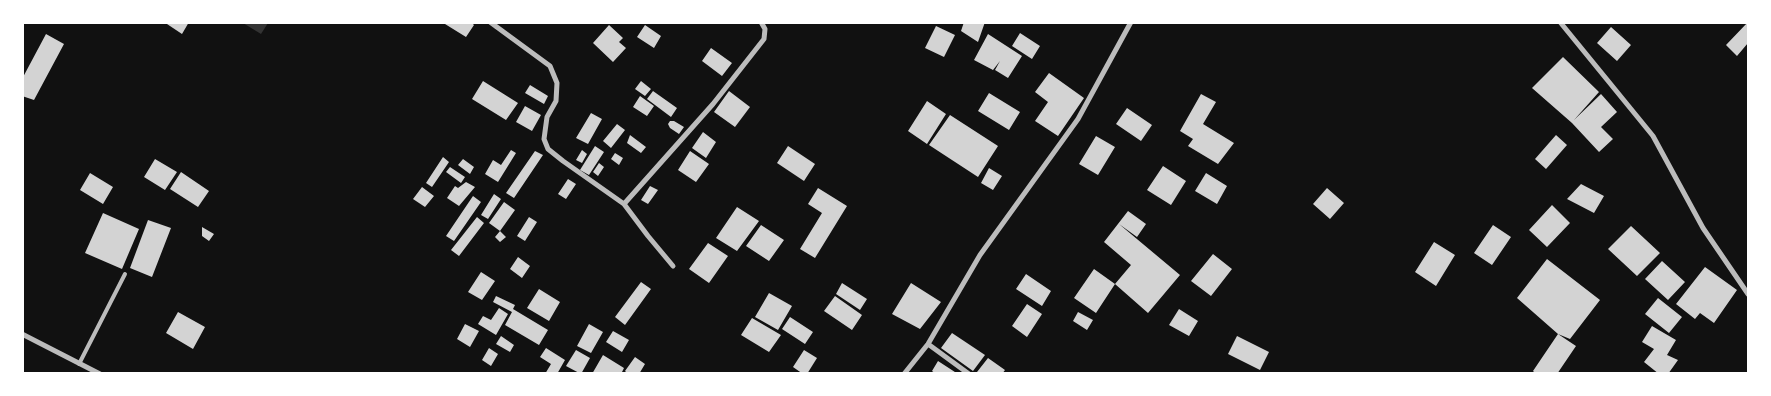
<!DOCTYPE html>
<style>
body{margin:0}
#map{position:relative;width:1771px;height:396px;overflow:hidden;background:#111;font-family:"PT Sans Narrow",sans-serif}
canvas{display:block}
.frame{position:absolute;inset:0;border:24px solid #fff;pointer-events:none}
</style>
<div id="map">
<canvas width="1771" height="396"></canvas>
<div class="frame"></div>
</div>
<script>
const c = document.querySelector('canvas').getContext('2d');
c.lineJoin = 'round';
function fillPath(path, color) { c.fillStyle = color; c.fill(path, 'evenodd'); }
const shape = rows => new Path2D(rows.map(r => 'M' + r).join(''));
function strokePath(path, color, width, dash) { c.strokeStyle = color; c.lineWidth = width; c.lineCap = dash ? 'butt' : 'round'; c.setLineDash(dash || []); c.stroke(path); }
const water = shape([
 [243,23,268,23,261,34]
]);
const building = shape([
 [164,22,189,22,182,34],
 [446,22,471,22,474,25,466,37,445,24],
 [964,22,985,22,978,42,961,31],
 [1748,22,1748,43,1737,56,1726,45],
 [609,25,623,38,619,42,626,48,613,62,593,43],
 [645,25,661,36,654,48,637,37],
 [936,26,955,35,944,57,925,48],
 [1611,27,1631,45,1617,61,1597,43],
 [1020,33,1040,46,1032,59,1012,46],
 [46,34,64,44,34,100,22,96,22,79],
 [988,34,1022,56,1008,78,995,70,1000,61,993,70,974,60],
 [711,48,732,63,722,76,702,61],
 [1563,57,1599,92,1574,120,1601,94,1617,112,1601,127,1613,139,1599,152,1572,123,1532,88],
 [1049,73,1084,98,1058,136,1035,121,1048,102,1035,92],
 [483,81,518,103,506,120,472,99],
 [641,81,651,89,645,96,635,89],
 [530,85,548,96,544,104,525,93],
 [653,91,677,108,671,117,647,99],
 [729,91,750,107,735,127,714,112],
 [989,93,1020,112,1009,130,978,111],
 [1201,94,1216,102,1203,124,1234,143,1218,164,1188,146,1193,139,1180,131],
 [640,96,654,106,647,116,633,107],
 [927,101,946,114,927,144,908,131],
 [525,106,541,115,532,131,516,122],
 [1127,108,1152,125,1141,141,1116,124],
 [591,113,602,119,588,144,576,138],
 [950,115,998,146,978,177,929,145],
 [670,121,674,121,684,127,679,134,670,128,668,124],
 [617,124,625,130,611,148,603,141],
 [703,132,716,142,706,158,692,148],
 [630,135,646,147,641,153,627,143],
 [1556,135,1567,145,1546,169,1535,159],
 [1096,136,1115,147,1098,175,1079,164],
 [595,146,604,152,589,175,580,170],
 [788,146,815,164,804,181,777,163],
 [511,150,516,153,498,182,485,174,493,160,501,165],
 [582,150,587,154,582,163,576,160],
 [535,151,543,155,514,198,506,193],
 [690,151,709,164,696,182,678,170],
 [615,153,623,158,619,165,611,159],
 [443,157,449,162,432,187,426,183],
 [155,159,177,172,165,190,144,177],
 [463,159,474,167,470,174,458,165],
 [599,163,604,167,598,176,593,172],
 [1163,166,1186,181,1171,205,1147,190],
 [450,167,465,177,461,183,446,172],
 [989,168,1002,176,993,190,981,183],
 [181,172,209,191,198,207,170,189],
 [90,173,113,187,103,204,80,190],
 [1206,173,1227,186,1217,204,1195,191],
 [568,179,576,184,566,199,558,194],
 [466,182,475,187,459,206,447,198,455,186,458,188],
 [1581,184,1604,196,1594,213,1567,199],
 [650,186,658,190,648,204,641,200],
 [422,187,434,196,425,207,413,199],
 [818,188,847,206,815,258,800,249,822,213,808,204],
 [1327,188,1344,203,1330,219,1313,204],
 [494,194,501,199,488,219,481,215],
 [473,196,481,202,454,241,446,236],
 [504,202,515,210,500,231,489,223],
 [1552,205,1570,223,1547,247,1529,230],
 [737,207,759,221,737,251,716,238],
 [1128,211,1146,224,1137,237,1119,224,1180,275,1148,313,1115,284,1131,265,1104,242],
 [103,213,139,229,122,269,85,253],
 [477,217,484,223,459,256,451,250],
 [529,217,537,222,525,241,517,236],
 [148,220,171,228,152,277,130,268],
 [761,225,784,240,769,261,746,246],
 [1493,225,1511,237,1492,265,1474,253],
 [1631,226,1660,253,1637,276,1608,249],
 [202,227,214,234,209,241,202,236],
 [500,231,506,237,500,242,495,237],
 [1434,242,1455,255,1436,286,1415,272],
 [708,243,728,256,709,283,689,269],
 [1213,254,1232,269,1211,296,1191,281],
 [518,257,530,266,522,278,510,269],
 [1547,259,1600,300,1570,339,1558,334,1517,298],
 [1662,261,1685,282,1668,300,1645,279],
 [1705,267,1737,290,1714,323,1700,313,1695,319,1676,304],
 [1094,269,1115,284,1096,313,1074,298],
 [481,272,495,281,482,300,468,292],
 [1026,274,1051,291,1042,306,1016,289],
 [641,282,651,289,625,325,615,317],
 [842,283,867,299,860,310,836,294],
 [911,283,941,302,920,329,892,314],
 [539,289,560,302,549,321,527,308],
 [769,293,792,306,778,330,755,317],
 [496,296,515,305,513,309,548,330,539,345,505,325,512,312,493,302],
 [835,296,862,315,852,330,824,311],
 [1658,298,1682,317,1669,333,1645,314],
 [1027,304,1042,314,1027,337,1012,326],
 [499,308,508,314,496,335,478,324,483,316,491,320],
 [1179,309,1198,321,1189,336,1169,325],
 [178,312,205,327,193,349,166,333],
 [1078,312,1093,320,1087,330,1073,321],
 [790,317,813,332,805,344,782,329],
 [752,318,781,335,769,352,741,335],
 [465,324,479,331,470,347,457,339],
 [589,324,603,332,591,353,577,346],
 [1652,326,1676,340,1667,355,1678,360,1668,374,1659,374,1644,362,1654,349,1642,342],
 [613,331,629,340,622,352,606,342],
 [952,333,985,355,973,371,941,348],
 [1558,334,1576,346,1557,374,1536,374,1533,371],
 [501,336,514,345,510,352,496,344],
 [1237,336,1269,352,1260,370,1228,354],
 [489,348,498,354,491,366,482,360],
 [546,348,565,360,557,374,545,374,551,364,540,357],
 [576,350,590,358,581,374,566,366],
 [804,350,817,358,807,374,803,374,793,367],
 [603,355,624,368,621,374,592,374],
 [635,357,645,364,639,374,628,374,625,371],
 [988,358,1005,370,1002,374,978,374,977,372],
 [938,361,958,374,936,374,932,371]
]);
const service = shape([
 [79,364,125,274]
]);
const minor = shape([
 [490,22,550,66,557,83,556,101,547,117,544,139,548,149,563,161,624,204,648,236,673,266],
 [1560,22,1653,136,1703,228,1748,294],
 [624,204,713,104,764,39,765,29,761,22],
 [22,334,100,374],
 [928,344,969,374],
 [904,374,928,344,980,255,1078,119,1131,22]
]);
fillPath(water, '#333');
fillPath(building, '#d3d3d3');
strokePath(service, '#bcbcbc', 4);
strokePath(minor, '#bcbcbc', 5);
</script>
